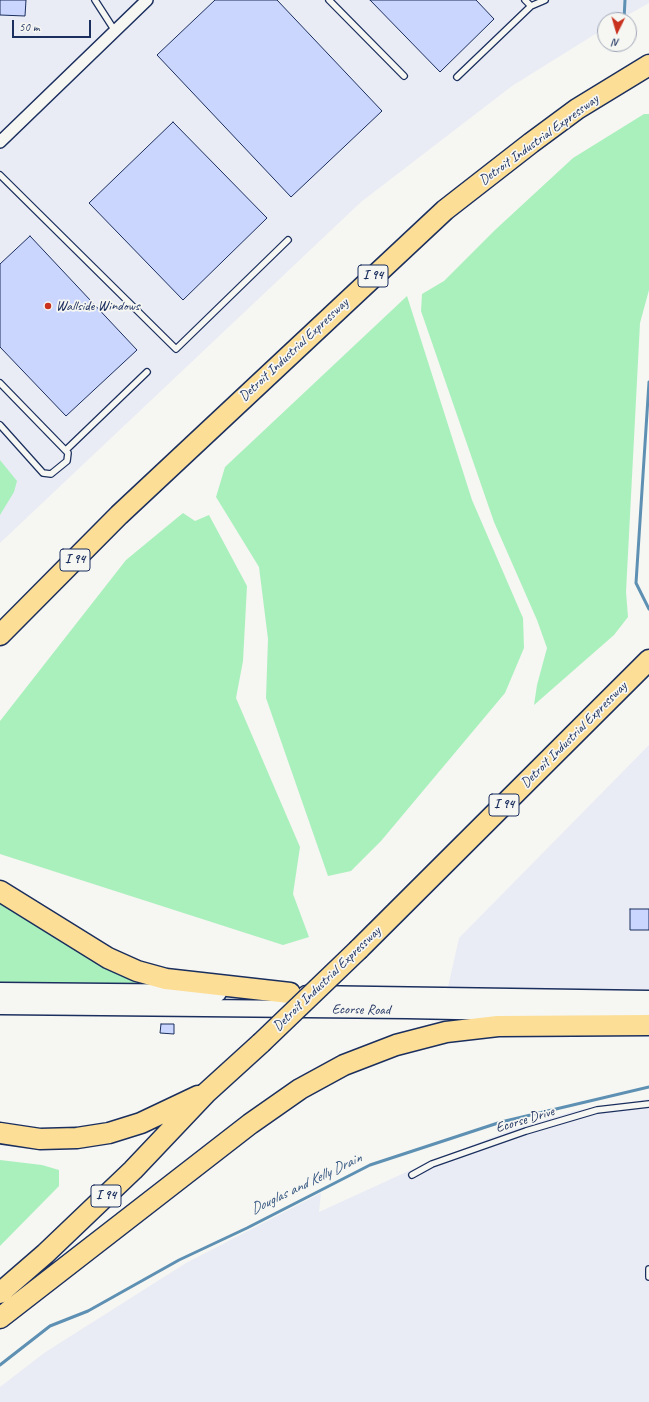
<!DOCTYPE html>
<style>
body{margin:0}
#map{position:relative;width:649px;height:1402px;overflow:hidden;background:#f6f6f2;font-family:Caveat,sans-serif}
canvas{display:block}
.north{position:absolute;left:597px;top:12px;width:40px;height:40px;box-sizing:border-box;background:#f6f6f2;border:1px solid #9ea6b7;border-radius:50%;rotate:185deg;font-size:11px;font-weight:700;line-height:16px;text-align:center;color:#1b2f5e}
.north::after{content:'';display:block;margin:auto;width:14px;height:18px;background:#c8321e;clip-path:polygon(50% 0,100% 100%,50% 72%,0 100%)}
.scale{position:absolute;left:12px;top:20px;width:79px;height:18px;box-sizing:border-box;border:2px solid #1b2f5e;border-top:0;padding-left:5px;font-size:12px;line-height:14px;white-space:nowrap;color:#1b2f5e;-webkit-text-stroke:3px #f6f6f2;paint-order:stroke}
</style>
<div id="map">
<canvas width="649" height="1402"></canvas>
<div class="north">N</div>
<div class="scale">50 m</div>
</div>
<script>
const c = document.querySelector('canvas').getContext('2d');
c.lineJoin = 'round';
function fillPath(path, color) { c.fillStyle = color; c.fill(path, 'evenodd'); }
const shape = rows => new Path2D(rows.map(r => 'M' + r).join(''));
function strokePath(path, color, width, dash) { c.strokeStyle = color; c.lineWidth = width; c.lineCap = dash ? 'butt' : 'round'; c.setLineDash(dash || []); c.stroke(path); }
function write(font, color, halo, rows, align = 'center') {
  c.font = font + ' Caveat,sans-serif'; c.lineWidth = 3.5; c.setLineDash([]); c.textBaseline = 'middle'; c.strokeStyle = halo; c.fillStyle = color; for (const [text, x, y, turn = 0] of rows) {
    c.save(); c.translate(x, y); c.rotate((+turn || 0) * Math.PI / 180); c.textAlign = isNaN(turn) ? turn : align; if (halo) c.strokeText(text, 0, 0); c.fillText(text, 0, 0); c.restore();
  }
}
const built = shape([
 [0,0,649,0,649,3,619,20,605,20,605,28,512,86,361,202,0,543],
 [649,745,649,992,576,993,448,987,459,938],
 [649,1099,649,1402,0,1402,0,1387,44,1353,186,1263,321,1193,319,1212,426,1163,511,1130,574,1111]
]);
const green = shape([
 [644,114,649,114,649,290,640,323,626,592,628,617,614,635,534,705,537,685,547,648,537,620,494,522,421,311,422,294,444,281,495,230,573,158],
 [407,296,472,500,523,618,524,648,505,693,381,841,351,871,328,876,266,698,268,639,259,567,216,497,225,467],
 [0,460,17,481,14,492,0,515],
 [183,513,195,521,209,515,247,586,243,661,236,698,300,847,293,894,309,937,283,945,0,854,0,721,126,560],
 [0,900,145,981,145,985,0,984],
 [0,1160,42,1165,59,1170,59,1186,0,1246]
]);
const stream = shape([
 [624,20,625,0],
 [649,382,636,583,649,609],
 [0,1365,50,1326,88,1311,179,1260,247,1228,370,1165,501,1122,649,1087]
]);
const building = shape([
 [0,0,26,0,25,16,0,15,0,0],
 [215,0,277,0,382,111,291,197,157,55,215,0],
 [370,0,476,0,494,19,440,72,370,0],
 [173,122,267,218,183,300,89,203,173,122],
 [30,236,137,350,66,416,0,347,0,264,30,236],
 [630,909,649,909,649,930,630,930,630,909],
 [161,1024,174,1024,174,1034,160,1033,161,1024]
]);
const service = shape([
 [95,0,115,31],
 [329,0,404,76],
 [525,0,531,6],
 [457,77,531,6,545,0],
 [0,175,176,349,288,240],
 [0,383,68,453,67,461,51,474,43,473,0,425],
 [66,450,147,372],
 [412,1175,432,1164,526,1131,597,1110,649,1104],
 [649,1277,649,1269]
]);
const minor = shape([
 [0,142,147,0]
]);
const secondary = shape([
 [0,991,218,993],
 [306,994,649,999],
 [0,1006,407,1010,649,1015]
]);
const motorway = shape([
 [0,635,119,515,445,210,531,143,577,109,649,65],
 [0,891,108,958,137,971,166,979,290,993],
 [359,949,649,660],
 [0,1133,40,1139,77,1138,109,1133,141,1123,198,1096],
 [0,1293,45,1254,133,1170,206,1093,261,1043],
 [0,1318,250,1124,300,1089,344,1065,396,1045,446,1032,498,1026,649,1025]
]);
const motorwayBridge = shape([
 [261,1043,359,949]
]);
const markers = [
 [48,306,4,"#c8321e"]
];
const shields = [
 [373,276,30],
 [75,560,30],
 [504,805,30],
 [106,1196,30]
];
const shieldNames = [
 ["I 94",373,276],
 ["I 94",75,560],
 ["I 94",504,805],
 ["I 94",106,1196]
];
const streetNames = [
 ["Detroit Industrial Expressway",539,140,-36],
 ["Detroit Industrial Expressway",294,350,-43],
 ["Detroit Industrial Expressway",574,735,-45],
 ["Detroit Industrial Expressway",327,979,-44],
 ["Ecorse Road",361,1010,1],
 ["Ecorse Drive",525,1120,-17]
];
const poiNames = [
 ["Wallside Windows",56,306]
];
const waterNames = [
 ["Douglas and Kelly Drain",306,1184,-26]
];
fillPath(built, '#e9ecf5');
fillPath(green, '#aaf0bd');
strokePath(stream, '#5d90b2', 3);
fillPath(building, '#cad6fd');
strokePath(building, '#1b2f5e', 1);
strokePath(service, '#1b2f5e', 8);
strokePath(minor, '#1b2f5e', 14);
strokePath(secondary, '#1b2f5e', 19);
strokePath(motorway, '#1b2f5e', 23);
strokePath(service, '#f6f6f2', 5.5);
strokePath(minor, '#f6f6f2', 11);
strokePath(secondary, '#f6f6f2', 16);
strokePath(motorway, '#fcde96', 20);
strokePath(motorwayBridge, '#1b2f5e', 23, []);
strokePath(motorwayBridge, '#fcde96', 20);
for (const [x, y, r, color] of markers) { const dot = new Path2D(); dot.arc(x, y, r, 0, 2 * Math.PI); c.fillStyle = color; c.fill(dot); strokePath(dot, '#f6f6f2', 1.5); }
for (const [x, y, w] of shields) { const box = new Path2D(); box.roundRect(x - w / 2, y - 11, w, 22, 3); c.fillStyle = '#f6f6f2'; c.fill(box); strokePath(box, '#1b2f5e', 1); }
write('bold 13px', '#1b2f5e', null, shieldNames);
write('14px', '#1b2f5e', '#f6f6f2', streetNames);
write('14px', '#1b2f5e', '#f6f6f2', poiNames, 'left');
write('italic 15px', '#365781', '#f6f6f2', waterNames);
</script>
